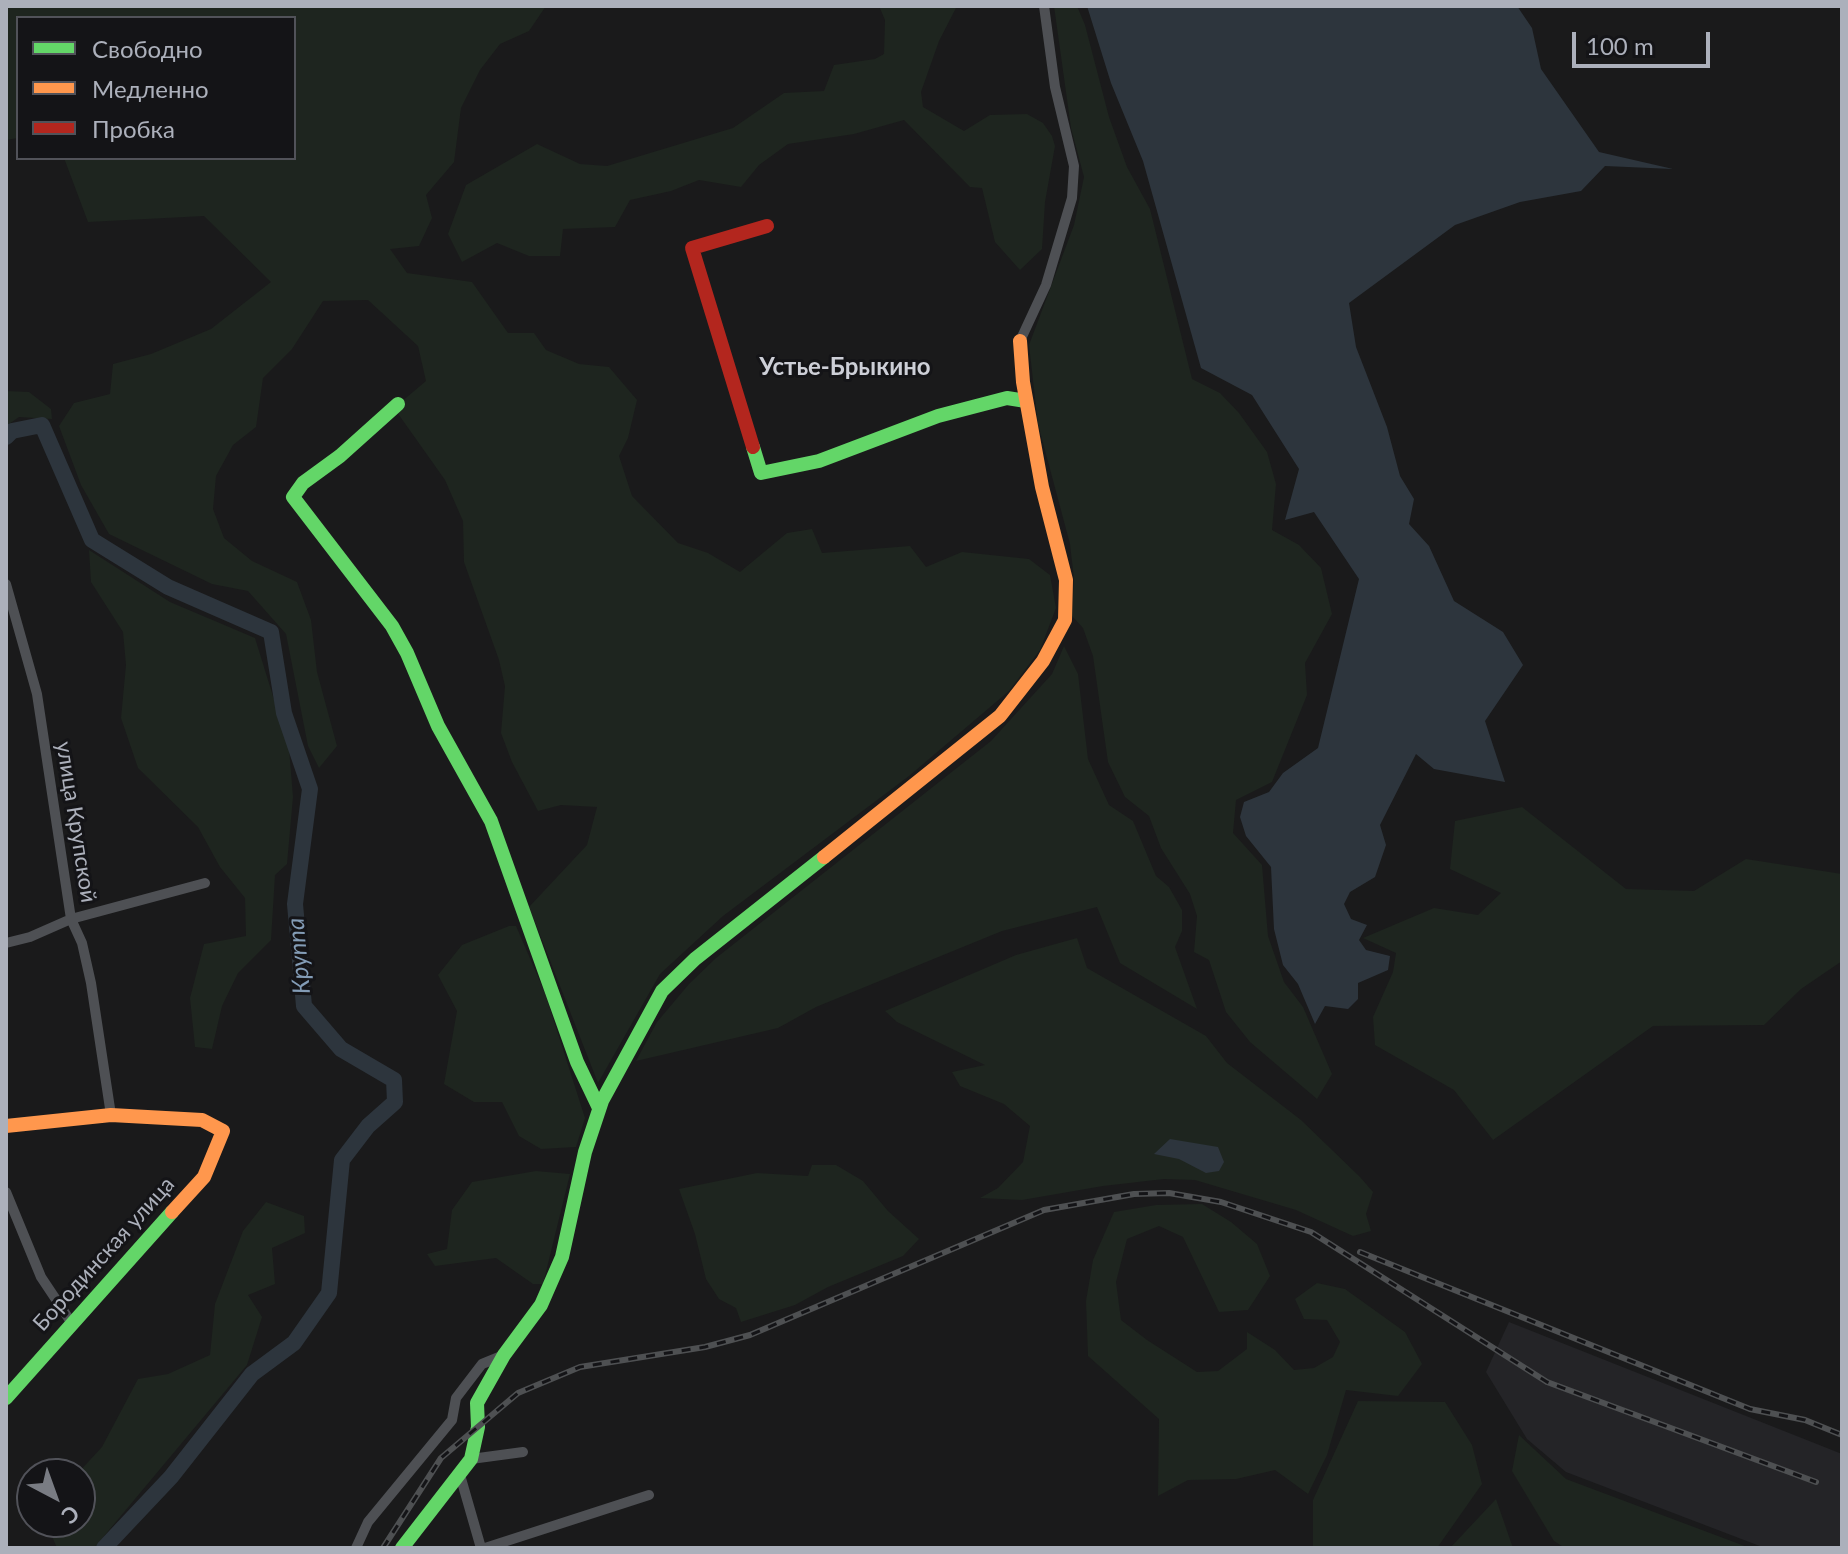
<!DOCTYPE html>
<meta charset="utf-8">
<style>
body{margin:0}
#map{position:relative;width:1848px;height:1554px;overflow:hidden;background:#1a1a1b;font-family:Lato,sans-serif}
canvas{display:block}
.frame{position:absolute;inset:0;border:8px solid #acb0bb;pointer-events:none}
.legend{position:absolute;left:16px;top:16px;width:280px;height:144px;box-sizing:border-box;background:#141417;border:2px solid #515259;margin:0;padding:10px 14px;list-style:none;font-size:24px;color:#acb0bb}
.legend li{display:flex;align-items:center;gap:16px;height:40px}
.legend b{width:40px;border:2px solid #515259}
.north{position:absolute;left:16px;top:1458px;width:80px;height:80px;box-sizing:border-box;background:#141417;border:2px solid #515259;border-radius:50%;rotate:139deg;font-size:22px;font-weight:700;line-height:32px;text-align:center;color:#acb0bb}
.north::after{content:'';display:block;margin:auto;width:28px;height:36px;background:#797c83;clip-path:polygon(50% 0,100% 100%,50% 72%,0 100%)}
.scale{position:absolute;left:1572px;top:32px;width:138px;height:36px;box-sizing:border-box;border:4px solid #acb0bb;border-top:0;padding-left:10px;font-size:24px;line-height:28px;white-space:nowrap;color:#acb0bb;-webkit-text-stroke:6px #141417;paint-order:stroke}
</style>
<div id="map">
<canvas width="1848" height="1554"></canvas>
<div class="frame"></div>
<ul class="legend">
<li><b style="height:10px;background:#63d668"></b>Свободно</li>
<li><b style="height:10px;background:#ff974d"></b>Медленно</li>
<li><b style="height:10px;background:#b3261e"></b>Пробка</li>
</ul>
<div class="north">С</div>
<div class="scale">100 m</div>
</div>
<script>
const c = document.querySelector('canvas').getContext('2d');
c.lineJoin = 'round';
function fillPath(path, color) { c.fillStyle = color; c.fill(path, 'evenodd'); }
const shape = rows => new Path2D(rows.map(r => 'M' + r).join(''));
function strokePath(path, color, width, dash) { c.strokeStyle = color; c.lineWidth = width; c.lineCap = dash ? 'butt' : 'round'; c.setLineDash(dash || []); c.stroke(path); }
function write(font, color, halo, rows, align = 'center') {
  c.font = font + ' Lato,sans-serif'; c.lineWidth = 6; c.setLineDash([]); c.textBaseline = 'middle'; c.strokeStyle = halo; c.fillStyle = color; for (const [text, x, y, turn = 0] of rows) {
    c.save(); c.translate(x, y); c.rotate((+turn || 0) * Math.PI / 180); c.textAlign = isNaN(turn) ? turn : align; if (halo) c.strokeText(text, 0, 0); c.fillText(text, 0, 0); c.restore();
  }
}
const built = shape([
 [1509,1322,1842,1454,1842,1548,1765,1548,1566,1472,1527,1439,1486,1372]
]);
const green = shape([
 [6,6,546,6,529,31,500,44,480,70,461,108,454,162,426,195,432,218,419,246,390,249,407,273,472,282,508,333,534,333,546,350,579,364,609,367,637,400,628,438,619,456,632,496,678,543,708,553,740,572,787,533,812,529,822,553,910,546,926,567,962,552,1029,559,1050,575,1056,608,1040,650,1009,691,909,776,723,916,660,974,598,1083,529,907,587,845,597,807,561,805,538,811,512,762,501,733,505,686,499,660,464,562,463,521,445,480,394,408,426,381,418,346,368,300,323,301,292,349,263,378,256,427,233,445,216,476,213,509,224,538,252,561,297,582,311,620,317,672,337,746,319,768,308,746,286,634,248,591,212,584,109,534,81,485,59,426,74,403,110,394,113,364,151,354,211,329,271,282,204,216,88,222,64,158,294,158,294,18,18,18,18,138,6,140],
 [879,6,957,6,939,41,921,92,923,107,964,131,990,115,1027,114,1043,123,1052,136,1055,146,1045,202,1042,249,1020,270,995,242,982,188,970,187,904,120,854,134,788,144,759,165,741,187,699,180,671,191,630,200,615,227,563,229,560,256,529,256,497,243,462,262,448,234,466,185,537,144,580,164,607,166,733,128,784,93,824,91,834,65,875,59,884,54,885,20],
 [1054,6,1077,6,1085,25,1109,117,1127,167,1150,209,1192,379,1220,393,1239,413,1267,452,1276,484,1272,530,1299,545,1321,568,1332,614,1305,663,1307,695,1272,782,1236,800,1233,833,1262,865,1268,936,1284,982,1303,1007,1332,1074,1317,1099,1250,1042,1226,1012,1209,960,1194,952,1197,916,1190,894,1161,848,1149,816,1125,797,1108,762,1093,656,1083,628,1072,616,1074,579,1070,544,1038,424,1029,345,1074,225,1084,177,1071,128],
 [6,391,29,392,51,409,52,419,19,417,6,426],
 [89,550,170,602,255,638,289,748,293,797,287,864,275,875,271,940,238,973,222,1006,212,1049,195,1047,190,998,204,944,246,936,245,898,220,867,198,827,138,768,121,718,126,665,123,632,91,582],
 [1064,646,1078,674,1088,759,1109,805,1133,821,1156,876,1169,887,1182,910,1182,931,1175,947,1197,1009,1120,963,1097,907,1002,931,816,1007,778,1028,636,1061,657,1022,689,984,716,958,991,741,1052,674],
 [1522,807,1626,889,1694,891,1746,859,1842,874,1842,961,1801,989,1764,1025,1653,1026,1493,1140,1454,1090,1375,1045,1373,1017,1393,972,1396,953,1363,938,1434,908,1478,915,1501,893,1450,869,1455,821],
 [509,926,516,926,545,993,585,1118,576,1147,541,1149,519,1136,502,1102,474,1102,444,1084,457,1011,438,975,462,945],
 [1077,938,1087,968,1206,1036,1227,1063,1301,1120,1360,1177,1373,1192,1366,1214,1371,1231,1353,1236,1296,1210,1195,1180,1164,1179,1103,1186,1022,1200,980,1198,998,1188,1023,1162,1030,1126,1004,1104,960,1086,952,1072,985,1065,897,1022,885,1011,1016,955],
 [812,1165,836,1165,863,1181,888,1211,919,1239,903,1256,828,1287,795,1305,741,1322,736,1308,719,1299,706,1279,695,1234,679,1189,757,1173,808,1176],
 [536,1171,570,1174,543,1284,533,1284,496,1258,435,1266,427,1254,447,1249,452,1210,472,1182],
 [266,1202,304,1216,305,1233,272,1248,275,1284,248,1295,262,1317,247,1365,94,1548,57,1548,48,1527,51,1522,80,1522,77,1474,102,1447,138,1379,168,1374,210,1355,215,1304,243,1231],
 [1202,1204,1231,1222,1257,1244,1270,1276,1248,1310,1219,1312,1183,1237,1159,1226,1127,1239,1116,1282,1121,1320,1147,1340,1197,1372,1218,1371,1247,1349,1247,1332,1275,1350,1294,1370,1314,1368,1333,1357,1340,1342,1327,1320,1304,1319,1295,1299,1317,1283,1345,1289,1405,1332,1422,1364,1398,1396,1346,1390,1327,1455,1308,1494,1275,1470,1236,1479,1188,1480,1158,1496,1159,1419,1088,1356,1086,1301,1093,1260,1114,1212,1156,1205],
 [1358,1401,1445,1402,1472,1445,1482,1484,1437,1548,1313,1548,1313,1500],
 [1519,1435,1566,1479,1750,1548,1565,1548,1554,1541,1512,1471],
 [1496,1499,1513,1548,1450,1548]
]);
const water = shape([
 [1087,6,1517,6,1532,28,1541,69,1599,152,1673,169,1605,166,1581,191,1520,202,1455,225,1349,303,1356,347,1387,427,1400,476,1414,499,1409,524,1429,546,1454,601,1503,632,1523,665,1485,721,1505,782,1434,769,1416,754,1380,825,1386,845,1375,877,1350,892,1344,904,1351,919,1367,925,1359,940,1366,950,1390,956,1388,970,1358,983,1358,999,1348,1009,1325,1006,1315,1024,1298,984,1283,965,1274,929,1271,867,1246,836,1240,817,1244,802,1269,792,1283,773,1318,748,1359,579,1314,512,1285,520,1299,469,1252,395,1201,368,1143,161,1111,83],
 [1170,1139,1218,1147,1224,1162,1219,1171,1206,1173,1179,1159,1154,1154]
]);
const river = shape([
 [6,437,12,431,42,425,92,540,168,587,271,632,284,713,310,789,295,904,304,1006,341,1049,394,1080,395,1102,368,1126,342,1160,329,1293,294,1343,252,1374,171,1477,104,1548]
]);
const street = shape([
 [1020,341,1046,285,1072,198,1074,166,1055,87,1044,6],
 [6,584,37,694,71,919,82,943,91,983,111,1115],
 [6,943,30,937,71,919,205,883],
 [6,1192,41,1277,71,1322],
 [471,1459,523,1452],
 [460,1475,481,1548],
 [356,1548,368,1522,452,1420,456,1398,482,1364,504,1355],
 [485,1548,649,1495]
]);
const fast = shape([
 [398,404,340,456,303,483,293,497,392,626,407,653,438,726,491,821,577,1062,599,1108],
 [753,447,761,473,819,461,938,416,1007,398,1026,401],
 [6,1398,172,1212],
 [402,1548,471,1459,478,1427,477,1403,504,1355,541,1305,562,1257,585,1152,602,1101,662,991,695,959,824,857]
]);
const slow = shape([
 [824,857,1000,716,1043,661,1065,620,1066,580,1042,487,1023,382,1020,341],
 [6,1126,111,1115,202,1120,223,1131,204,1177,172,1212]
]);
const jam = shape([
 [753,447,692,248,767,226]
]);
const rail = shape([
 [1360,1252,1750,1409,1805,1420,1842,1435],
 [383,1548,441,1458,518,1393,580,1367,705,1347,750,1335,1044,1210,1134,1194,1169,1193,1221,1202,1311,1232,1547,1382,1816,1482]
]);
const streetNames = [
 ["улица Крупской",76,822,81],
 ["Бородинская улица",104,1254,-48]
];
const neighbourhoodNames = [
 ["Устье-Брыкино",845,367]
];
const waterNames = [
 ["Круппа",299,956,-95]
];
fillPath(built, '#242427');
fillPath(green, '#1e251f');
fillPath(water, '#2d353d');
strokePath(river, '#2d353d', 16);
strokePath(street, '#4e5054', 10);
strokePath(fast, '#63d668', 14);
strokePath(slow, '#ff974d', 14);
strokePath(jam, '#b3261e', 14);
strokePath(rail, '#4e5052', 6);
strokePath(rail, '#141417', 3, [9]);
write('22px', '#acb0bb', '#141417', streetNames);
write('bold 24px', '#cdcfd7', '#141417', neighbourhoodNames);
write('italic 24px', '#839cb6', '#141417', waterNames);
</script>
